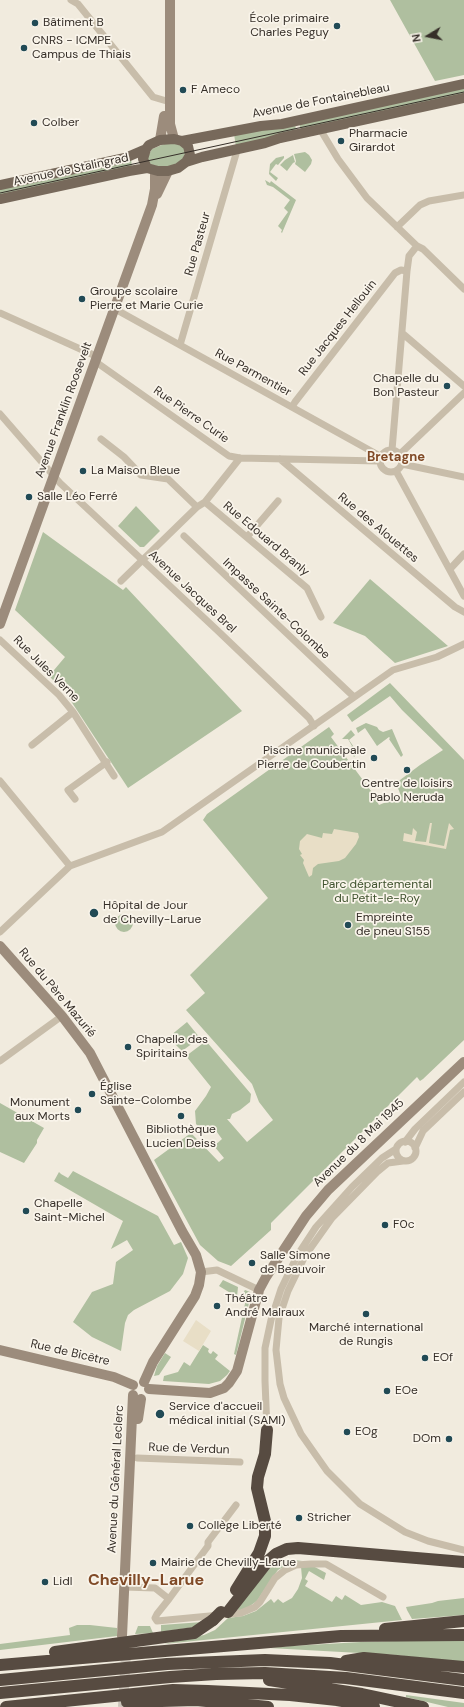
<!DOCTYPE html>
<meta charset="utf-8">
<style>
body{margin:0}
#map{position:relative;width:464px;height:1707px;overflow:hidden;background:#f1ebde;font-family:"DM Sans",sans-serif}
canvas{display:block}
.north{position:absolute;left:408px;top:16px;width:40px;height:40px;-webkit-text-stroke:3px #f9f4ea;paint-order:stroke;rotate:260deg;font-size:11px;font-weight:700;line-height:16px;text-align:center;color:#362f29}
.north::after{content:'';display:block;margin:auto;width:14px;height:18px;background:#362f29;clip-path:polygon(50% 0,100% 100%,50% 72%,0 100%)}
</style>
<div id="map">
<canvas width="464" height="1707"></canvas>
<div class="north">N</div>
</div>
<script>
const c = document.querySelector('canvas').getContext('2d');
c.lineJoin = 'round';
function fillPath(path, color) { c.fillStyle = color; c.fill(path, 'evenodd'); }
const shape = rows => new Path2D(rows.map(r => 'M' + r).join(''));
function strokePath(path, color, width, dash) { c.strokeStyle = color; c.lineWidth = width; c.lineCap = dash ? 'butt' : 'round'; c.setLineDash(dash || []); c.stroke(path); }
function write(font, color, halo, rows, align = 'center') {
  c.font = font + ' "DM Sans",sans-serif'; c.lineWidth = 3.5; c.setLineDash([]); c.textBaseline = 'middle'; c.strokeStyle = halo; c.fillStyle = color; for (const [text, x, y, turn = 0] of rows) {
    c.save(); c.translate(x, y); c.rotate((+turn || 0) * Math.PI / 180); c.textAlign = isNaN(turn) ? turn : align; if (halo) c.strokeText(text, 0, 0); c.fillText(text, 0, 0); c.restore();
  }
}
const green = shape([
 [390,0,464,0,464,75,435,81],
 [464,87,464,95,301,130,299,123],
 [295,123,296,131,236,147,234,134],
 [173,143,183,146,186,152,182,160,173,166,162,167,151,165,147,158,152,149,164,144],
 [305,152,309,155,312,160,311,164,305,172,295,164,296,161,294,154],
 [293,155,295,162,293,163,287,171,280,165,285,160],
 [284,156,284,158,278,165,276,164,270,172,278,178,276,181,269,174,270,164,276,158],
 [131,159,132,167,0,196,0,187],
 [265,180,270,183,271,181,296,200,282,233,281,232,282,230,278,226,288,212,284,208,290,200,273,187,267,185],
 [136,506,160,531,144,547,140,547,118,526],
 [43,532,123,590,126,587,242,711,128,788,65,692,49,676,65,657,15,610],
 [370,579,448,646,395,663,365,636,333,623],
 [390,683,464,760,464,1040,423,1079,420,1081,417,1077,271,1223,271,1230,231,1266,218,1261,200,1245,154,1160,191,1133,219,1162,224,1158,214,1146,222,1139,214,1128,210,1126,203,1131,196,1124,195,1111,206,1096,211,1087,186,1056,206,1041,251,1094,250,1102,240,1110,232,1114,230,1119,227,1119,247,1142,273,1120,259,1102,252,1084,186,1010,205,993,190,975,268,898,203,820,207,814,329,727,334,734,331,737,371,791,379,805,401,796,396,783,420,765,443,750,402,710,390,696,352,722,347,715],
 [366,723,377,727,379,730,383,732,392,729,403,755,401,757,389,739,390,738,389,737,377,746,365,728,358,733,356,728],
 [351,730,355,735,349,740,358,753,354,757,352,753,354,752,351,747,352,746,348,739,342,739],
 '115 923a9 9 0 1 1 18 0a9 9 0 1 1-18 0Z',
 [187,1022,200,1038,182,1051,170,1039,170,1036],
 [0,1103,44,1128,37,1140,37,1143,24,1163,0,1152],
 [73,1171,158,1216,174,1245,181,1242,188,1258,183,1274,170,1291,134,1310,128,1315,125,1323,121,1351,92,1337,73,1322,92,1292,113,1284,116,1262,133,1250,127,1240,111,1249,123,1221,54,1181,59,1172,61,1174,68,1178],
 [223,1280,238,1287,237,1297,219,1286],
 [245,1290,250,1292,251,1295,236,1355,234,1354,246,1299,242,1294],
 [203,1345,209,1349,208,1351,209,1353,211,1354,213,1351,218,1355,215,1359,230,1371,227,1375,220,1381,209,1384,163,1381,164,1376,178,1372,184,1362,190,1366],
 [165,1353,171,1357,159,1375,154,1376,157,1366],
 [286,1559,302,1561,287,1565,278,1570,272,1578,257,1601,247,1608,237,1612,240,1603,257,1583,273,1565],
 [313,1566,326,1573,324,1580,309,1571,305,1579,308,1581,305,1586,332,1602,336,1596,342,1600,345,1595,361,1605,382,1602,395,1606,402,1620,164,1644,204,1635,215,1630,228,1618,243,1616,256,1611,271,1599,274,1603,278,1599,283,1603,292,1598,298,1589,302,1578,301,1567],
 [464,1598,464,1615,412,1619,407,1610,406,1607,432,1603,438,1601],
 [203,1622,194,1627,161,1632,161,1625],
 [77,1625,90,1625,117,1628,117,1636,0,1650,0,1644,70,1635,69,1628],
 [138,1626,150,1626,153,1633,135,1634],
 [464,1639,464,1663,396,1655,269,1648,291,1646,361,1642],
 [406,1695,464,1703,464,1707,448,1707,406,1697]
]);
const plaza = shape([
 [430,823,432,823,429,843,444,846,449,823,454,829,450,830,446,849,403,841,404,833,412,835,413,828,417,832,415,841,426,842],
 [334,829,358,833,359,837,356,844,345,858,339,861,318,864,313,868,312,875,309,877,303,863,304,860,300,855,302,854,299,849,300,841,307,834,322,838,323,833,332,834],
 [196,1320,211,1331,199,1351,183,1341]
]);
const secondaryTunnel = shape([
 [123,1707,127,1635]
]);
const street = shape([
 [71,0,78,4,153,97,170,102],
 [320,129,338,159,367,198,417,246,423,249,464,289],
 [397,227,420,205,429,201,464,195],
 [115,309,380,456],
 [0,313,98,357],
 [402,333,464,386],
 [180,345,236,154,236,149],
 [96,362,229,456,240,458,379,461],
 [292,407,295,402,395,273,401,270,407,271],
 [0,414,60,483,218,631,309,718,314,726],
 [101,439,124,457,141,475,168,479,197,507],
 '380 461a11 11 0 1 1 22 0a11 11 0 1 1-22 0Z',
 [392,450,407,271,409,256,417,246],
 [400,454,464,393],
 [280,459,455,607,464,612],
 [402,464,464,477],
 [396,471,464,596],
 [205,502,307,588,321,617],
 [184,536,354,697],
 [247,537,278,501],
 [450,569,464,554],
 [121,581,197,507,205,502,240,458],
 [0,640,59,695,73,712,114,776],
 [32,745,73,712],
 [0,781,70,866],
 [75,799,68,790,107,762],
 [0,932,70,866,162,832,393,670,437,657,464,644],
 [0,1061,62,1016],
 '396 1151a10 10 0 1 1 20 0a10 10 0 1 1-20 0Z',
 [405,1142,415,1129,464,1082],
 [415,1148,423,1131,464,1092],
 [403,1161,388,1163,377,1172,332,1218,305,1256,288,1291,279,1318,276,1350,280,1384,284,1398,301,1434,327,1471,360,1504,405,1532,428,1541,464,1550],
 [201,1272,217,1270,259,1290,260,1293],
 [267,1430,265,1381,265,1348,271,1320,281,1289,297,1256,316,1227,352,1187,382,1158,396,1149],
 [137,1458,240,1462],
 [124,1587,155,1588,169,1599,208,1546,208,1542,236,1505],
 [169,1599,157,1614,155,1618,157,1621,241,1613,255,1607,260,1602,275,1578,285,1570,296,1565,311,1564,326,1564,383,1597]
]);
const secondary = shape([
 [170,0,170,124,174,139],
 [160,140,164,116],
 [157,194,168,171],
 [0,624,152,205,155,189,155,171],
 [0,946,62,1016,90,1053,182,1231,196,1255,201,1272,199,1285,195,1296,153,1362,144,1382],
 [0,1350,114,1377,133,1385],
 [149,1389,210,1393,224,1388,229,1383,237,1371,259,1290,266,1277,306,1216,328,1190,464,1062],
 [138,1419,141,1399],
 [122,1636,133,1395]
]);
const primary = shape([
 [174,139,182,141,188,146,190,155,186,162,178,168,168,171,158,171,147,168,143,159,146,149,149,145,160,140,174,139],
 [182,141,261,126,282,124,464,84],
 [186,162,202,157,265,143,280,138,464,98],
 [0,185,125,158,146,149],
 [0,199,129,171,147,168]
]);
const highway = shape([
 [236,1590,259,1553,265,1536,265,1521,257,1488,258,1477,265,1454,267,1430],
 [228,1612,268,1561,276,1554,287,1549,298,1548,464,1562],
 [385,1629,464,1621],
 [55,1652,194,1633,213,1620],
 [346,1661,364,1658,464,1667],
 [0,1665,341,1636,464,1635],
 [0,1680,167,1664,265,1660,330,1663,464,1680],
 [269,1680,362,1694,423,1707],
 [0,1693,170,1677,216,1674,265,1673,346,1678,464,1693],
 [127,1702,196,1700,268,1707],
 [6,1707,173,1690,208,1691,290,1695,337,1700,374,1707]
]);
const tram = shape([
 [0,193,464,92]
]);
const highwayBridge = shape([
 [213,1620,221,1612]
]);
const markers = [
 [35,23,4,"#214a55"],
 [337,26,4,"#214a55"],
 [24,48,4,"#214a55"],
 [183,90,4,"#214a55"],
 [34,123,4,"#214a55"],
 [341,141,4,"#214a55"],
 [82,299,4,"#214a55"],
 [447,386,4,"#214a55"],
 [83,471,4,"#214a55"],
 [29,497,4,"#214a55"],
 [374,758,4,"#214a55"],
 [407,770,4,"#214a55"],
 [94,913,5,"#214a55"],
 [348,925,4,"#214a55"],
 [128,1047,4,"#214a55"],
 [92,1094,4,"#214a55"],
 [78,1110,4,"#214a55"],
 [181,1116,4,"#214a55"],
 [26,1211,4,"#214a55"],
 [385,1225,4,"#214a55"],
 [252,1263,4,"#214a55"],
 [217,1306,4,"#214a55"],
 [366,1314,4,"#214a55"],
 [425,1358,4,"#214a55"],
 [387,1391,4,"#214a55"],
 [160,1414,5,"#214a55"],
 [347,1432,4,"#214a55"],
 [449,1439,4,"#214a55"],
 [299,1518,4,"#214a55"],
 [190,1526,4,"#214a55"],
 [153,1563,4,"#214a55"],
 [45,1582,4,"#214a55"]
];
const poiNames = [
 ["École primaire",329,19,"right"],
 ["Charles Peguy",329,33,"right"],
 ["Bâtiment B",43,23],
 ["CNRS - ICMPE",32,41],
 ["Campus de Thiais",32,55],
 ["F Ameco",191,90],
 ["Colber",42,123],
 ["Pharmacie",349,134],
 ["Girardot",349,148],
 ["Groupe scolaire",90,292],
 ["Pierre et Marie Curie",90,306],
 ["Chapelle du",439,379,"right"],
 ["Bon Pasteur",439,393,"right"],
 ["La Maison Bleue",91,471],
 ["Salle Léo Ferré",37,497],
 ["Piscine municipale",366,751,"right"],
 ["Pierre de Coubertin",366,765,"right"],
 ["Centre de loisirs",407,784,"center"],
 ["Pablo Neruda",407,798,"center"],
 ["Hôpital de Jour",103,906],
 ["de Chevilly-Larue",103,920],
 ["Empreinte",356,918],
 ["de pneu S155",356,932],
 ["Chapelle des",136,1040],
 ["Spiritains",136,1054],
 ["Église",100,1087],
 ["Sainte-Colombe",100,1101],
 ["Monument",70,1103,"right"],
 ["aux Morts",70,1117,"right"],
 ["Bibliothèque",181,1130,"center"],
 ["Lucien Deiss",181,1144,"center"],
 ["Chapelle",34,1204],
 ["Saint-Michel",34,1218],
 ["F0c",393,1225],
 ["Salle Simone",260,1256],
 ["de Beauvoir",260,1270],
 ["Théâtre",225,1299],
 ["André Malraux",225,1313],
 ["Marché international",366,1328,"center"],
 ["de Rungis",366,1342,"center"],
 ["EOf",433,1358],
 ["EOe",395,1391],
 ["Service d'accueil",169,1407],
 ["médical initial (SAMI)",169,1421],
 ["EOg",355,1432],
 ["DOm",441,1439,"right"],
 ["Stricher",307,1518],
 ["Collège Liberté",198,1526],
 ["Mairie de Chevilly-Larue",161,1563],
 ["Lidl",53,1582]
];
const streetNames = [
 ["Avenue de Fontainebleau",321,101,-11],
 ["Avenue de Stalingrad",71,170,-12],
 ["Rue Pasteur",198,244,-74],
 ["Rue Jacques Hellouin",338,328,-52],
 ["Rue Parmentier",253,373,29],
 ["Avenue Franklin Roosevelt",64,410,-70],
 ["Rue Pierre Curie",191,415,35],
 ["Rue des Alouettes",378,528,40],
 ["Rue Edouard Branly",266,539,40],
 ["Avenue Jacques Brel",192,592,43],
 ["Impasse Sainte-Colombe",276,609,43],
 ["Rue Jules Verne",46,669,45],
 ["Rue du Père Mazurié",57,993,50],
 ["Avenue du 8 Mai 1945",359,1143,-44],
 ["Rue de Bicêtre",70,1353,13],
 ["Rue de Verdun",189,1449,2],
 ["Avenue du Général Leclerc",116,1479,-87]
];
const parkNames = [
 ["Parc départemental",377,885],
 ["du Petit-le-Roy",377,899]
];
const neighbourhoodNames = [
 ["Bretagne",396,458]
];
const districtNames = [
 ["Chevilly-Larue",146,1581]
];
fillPath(green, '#afbf9f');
fillPath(plaza, '#e8dec6');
strokePath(secondaryTunnel, '#ccc5ba', 10, [10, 5]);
strokePath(street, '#c8bdaa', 7);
strokePath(secondary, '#9c8c7c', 10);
strokePath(primary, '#77695b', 10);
strokePath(highway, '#574b41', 12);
strokePath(tram, '#362f29', 1);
strokePath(highwayBridge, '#574b41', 12);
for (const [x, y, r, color] of markers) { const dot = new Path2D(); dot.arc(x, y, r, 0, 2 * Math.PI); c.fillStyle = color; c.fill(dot); strokePath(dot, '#f9f4ea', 1.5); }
write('12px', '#362f29', '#f9f4ea', poiNames, 'left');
write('12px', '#362f29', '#f9f4ea', streetNames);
write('12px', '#40532f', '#f9f4ea', parkNames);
write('bold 13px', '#804a27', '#f9f4ea', neighbourhoodNames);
write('bold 16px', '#804a27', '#f9f4ea', districtNames);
</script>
